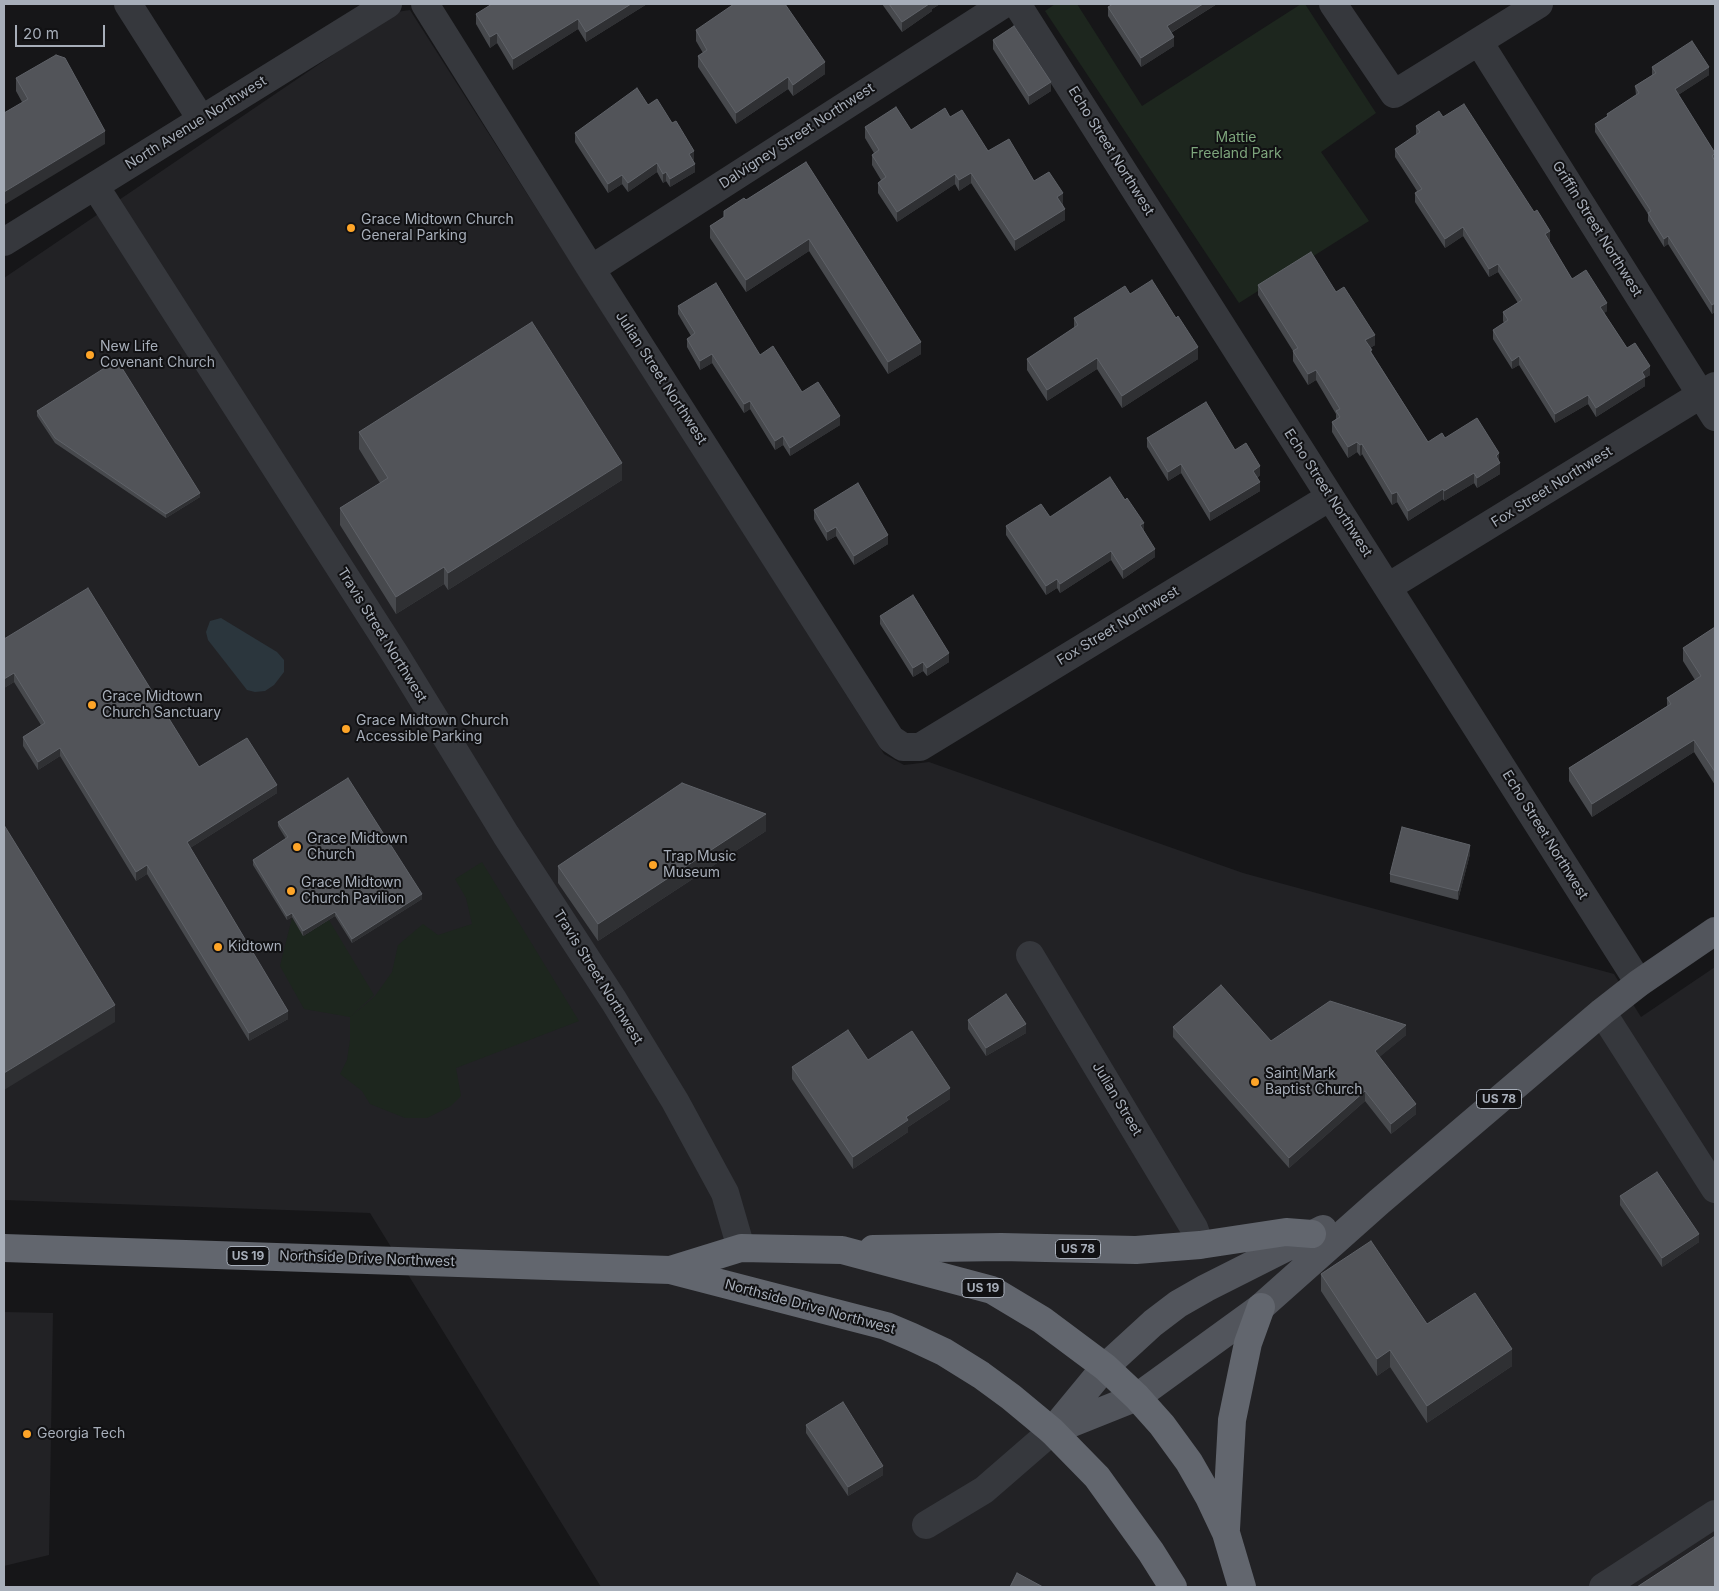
<!DOCTYPE html>
<style>
body{margin:0}
#map{position:relative;width:1719px;height:1591px;overflow:hidden;background:#161618;font-family:Inter,sans-serif}
canvas{display:block}
.frame{position:absolute;inset:0;border:5px solid #a7aeb9;pointer-events:none}
.scale{position:absolute;left:15px;top:25px;width:90px;height:22px;box-sizing:border-box;border:2px solid #a7aeb9;border-top:0;padding-left:6px;font-size:15px;line-height:18px;white-space:nowrap;color:#a7aeb9;-webkit-text-stroke:4px #111113;paint-order:stroke}
</style>
<div id="map">
<canvas width="1719" height="1591"></canvas>
<div class="frame"></div>
<div class="scale">20 m</div>
</div>
<script>
const c = document.querySelector('canvas').getContext('2d');
c.lineJoin = 'round';
function fillPath(path, color) { c.fillStyle = color; c.fill(path, 'evenodd'); }
const shape = rows => new Path2D(rows.map(r => 'M' + r).join(''));
function strokePath(path, color, width, dash) { c.strokeStyle = color; c.lineWidth = width; c.lineCap = dash ? 'butt' : 'round'; c.setLineDash(dash || []); c.stroke(path); }
function write(font, color, halo, rows, align = 'center') {
  c.font = font + ' Inter,sans-serif'; c.lineWidth = 4; c.setLineDash([]); c.textBaseline = 'middle'; c.strokeStyle = halo; c.fillStyle = color; for (const [text, x, y, turn = 0] of rows) {
    c.save(); c.translate(x, y); c.rotate((+turn || 0) * Math.PI / 180); c.textAlign = isNaN(turn) ? turn : align; if (halo) c.strokeText(text, 0, 0); c.fillText(text, 0, 0); c.restore();
  }
}
const built = shape([
 [410,10,884,754,904,765,929,762,1243,873,1614,974,1641,1017,1715,967,1715,1587,601,1587,370,1213,4,1200,4,278,396,12],
 [4,1312,53,1313,49,1555,4,1566]
]);
const green = shape([
 [1055,4,1077,4,1142,106,1301,4,1305,4,1376,113,1321,152,1369,221,1239,303,1045,11],
 [482,862,579,1021,456,1068,461,1096,451,1106,427,1118,405,1118,370,1104,362,1091,340,1074,347,1060,350,1040,350,1017,375,996,392,972,398,945,423,924,438,935,472,924,466,898,455,879],
 [292,918,304,936,329,920,374,995,350,1017,304,1009,280,966]
]);
const water = shape([
 [221,618,277,652,284,660,284,672,274,685,265,691,255,692,247,690,208,640,206,632,210,621]
]);
const minor = shape([
 [128,4,201,119],
 [425,4,591,269,891,739,903,747,920,747,1330,497],
 [1017,4,1639,983],
 [1333,4,1394,94,1539,4],
 [1479,42,1715,417],
 [95,186,395,654,506,835,614,1001,675,1101,725,1193,741,1248],
 [4,242,388,4],
 [591,269,1004,4],
 [1388,587,1715,386],
 [1030,955,1194,1228,1200,1245],
 [1602,1012,1715,1189],
 [926,1525,984,1490,1052,1431],
 [1603,1587,1715,1514]
]);
const major = shape([
 [1053,1430,1105,1367,1153,1323,1178,1304,1206,1288,1323,1229],
 [1052,1431,1137,1397,1261,1307,1379,1202,1602,1012,1639,983,1715,931]
]);
const highway = shape([
 [4,1248,670,1270,886,1326,912,1337,944,1352,981,1375,1011,1397,1052,1431,1097,1477,1151,1552,1173,1587],
 [873,1249,1001,1247,1136,1250,1200,1245,1286,1232,1312,1234],
 [670,1270,741,1248,842,1250,992,1290,1042,1320,1105,1367,1137,1397,1162,1425,1189,1462,1209,1497,1226,1533,1242,1587],
 [1226,1529,1232,1420,1248,1343,1261,1307]
]);
const wall = shape([
 [647,4,586,42,578,29,513,70,497,43,490,48,476,24,476,14],
 [882,4,940,4,932,9,932,11,902,32],
 [1217,4,1171,33,1174,46,1141,67,1108,16,1108,7],
 [696,30,825,74,793,96,788,89,736,124,698,67,698,56,703,53,696,41],
 [993,40,1051,91,1029,105,993,49],
 [1652,67,1709,75,1678,95,1715,153,1715,312,1712,314,1668,244,1664,247,1648,221,1648,214,1595,132,1595,124,1607,116,1607,114,1636,95,1635,86,1652,75],
 [16,78,105,144,22,102,16,91],
 [648,105,694,160,693,160,695,172,670,187,666,181,663,183,657,172,628,192,622,184,608,193,575,142,575,133],
 [950,117,988,151,1034,181,1063,204,1065,220,1015,251,971,183,959,191,955,184,897,222,878,193,878,183,881,180,872,165,872,155,874,153,865,138,865,127,911,130],
 [1443,117,1550,240,1549,241,1572,279,1607,311,1604,313,1627,348,1650,375,1645,378,1645,386,1596,417,1588,404,1555,423,1519,365,1512,369,1493,339,1493,330,1504,323,1503,321,1503,312,1518,303,1498,272,1489,277,1463,236,1445,248,1415,202,1415,193,1417,191,1395,157,1395,149,1416,135,1416,126],
 [806,162,921,354,888,374,809,251,746,292,710,238,710,226,724,217,724,211,746,200],
 [1258,285,1336,292,1375,345,1370,348,1372,353,1428,442,1445,438,1499,462,1500,474,1477,488,1474,483,1444,501,1443,499,1408,521,1397,502,1392,505,1362,454,1360,456,1357,452,1348,458,1332,432,1332,422,1336,419,1336,414,1316,380,1308,385,1293,361,1293,351,1258,295],
 [1130,294,1176,318,1198,359,1122,408,1097,369,1047,401,1027,370,1027,359,1074,328,1074,318],
 [678,306,760,355,840,425,790,456,783,445,775,450,750,409,744,413,712,363,700,370,687,347,687,339,691,336,678,314],
 [37,411,200,497,166,518,55,443,37,416],
 [359,432,622,480,448,590,444,584,396,614,340,525,340,508,380,483,359,449],
 [1147,438,1235,450,1260,475,1257,478,1260,491,1210,521,1181,473,1168,481,1147,447],
 [814,510,888,544,854,565,836,536,827,541,814,519],
 [1050,517,1144,531,1155,557,1123,579,1111,560,1060,593,1057,588,1046,595,1006,535,1006,526],
 [880,616,949,662,927,676,923,671,913,677,880,624],
 [1715,627,1715,785,1694,752,1592,817,1569,781,1569,768,1667,706,1667,698,1695,680,1683,661,1683,648],
 [4,639,199,767,277,793,190,848,288,1019,249,1041,147,874,136,881,60,756,38,770,23,746,23,737,41,725,14,682,4,688],
 [278,822,422,899,352,943,335,916,303,936,292,917,287,920,253,865,253,860,286,839,278,826],
 [766,831,598,941,558,883,558,866],
 [1470,854,1458,900,1390,882,1390,874],
 [968,1020,1026,1033,986,1056,968,1029],
 [1173,1027,1271,1041,1406,1035,1379,1057,1416,1114,1391,1134,1365,1101,1289,1168,1173,1037],
 [868,1060,950,1099,908,1127,908,1132,853,1169,792,1079,792,1067],
 [1620,1196,1699,1242,1662,1267,1620,1205],
 [1321,1274,1427,1324,1512,1366,1427,1423,1390,1367,1377,1376,1321,1291],
 [806,1425,883,1475,848,1496,806,1433]
]);
const shadedWall = shape([
 [631,4,647,4,586,42,586,32],
 [929,4,940,4,932,9,932,11,902,32,902,22],
 [1203,4,1217,4,1167,35,1167,26],
 [578,19,578,29,513,70,513,59],
 [497,33,497,43,490,48,490,37],
 [1174,37,1174,46,1141,67,1141,58],
 [825,62,825,74,793,96,793,85],
 [1709,67,1709,75,1675,97,1675,89],
 [788,77,788,89,736,124,736,113],
 [1051,82,1051,91,1029,105,1029,96],
 [105,131,105,144,4,205,4,192],
 [694,151,694,160,689,163,689,154],
 [657,163,657,172,628,192,628,183],
 [695,164,695,172,670,187,670,179],
 [666,172,666,181,663,183,663,174],
 [971,173,971,183,959,191,959,180],
 [955,174,955,184,897,222,897,212],
 [622,175,622,184,608,193,608,184],
 [1063,193,1063,204,1057,207,1057,197],
 [1065,209,1065,220,1015,251,1015,240],
 [1463,227,1463,236,1445,248,1445,239],
 [1550,231,1550,240,1545,243,1545,234],
 [1668,236,1668,244,1664,247,1664,239],
 [809,239,809,251,746,292,746,280],
 [1498,264,1498,272,1489,277,1489,269],
 [1607,303,1607,311,1600,316,1600,307],
 [1715,303,1715,312,1712,314,1712,305],
 [1375,335,1375,345,1365,351,1365,340],
 [921,342,921,354,888,374,888,362],
 [1198,347,1198,359,1122,408,1122,396],
 [712,354,712,363,700,370,700,361],
 [1519,356,1519,365,1512,369,1512,361],
 [1097,358,1097,369,1047,401,1047,390],
 [1650,366,1650,375,1645,378,1645,386,1596,417,1596,408,1642,372],
 [1316,370,1316,380,1308,385,1308,374],
 [1588,395,1588,404,1555,423,1555,414],
 [750,401,750,409,744,413,744,404],
 [840,416,840,425,790,456,790,448],
 [783,436,783,445,775,450,775,441],
 [1357,442,1357,452,1348,458,1348,447],
 [1362,444,1362,454,1360,456,1360,445],
 [1499,453,1499,464,1496,456],
 [622,463,622,480,448,590,448,573],
 [1500,463,1500,474,1477,488,1477,478],
 [1181,464,1181,473,1168,481,1168,472],
 [1260,466,1260,475,1253,480,1253,471],
 [1474,473,1474,483,1444,501,1444,491],
 [1260,482,1260,491,1210,521,1210,512],
 [1443,489,1443,499,1408,521,1408,511],
 [1397,492,1397,502,1392,505,1392,494],
 [200,493,200,497,166,518,166,514],
 [1144,523,1144,532,1140,525],
 [836,527,836,536,827,541,827,532],
 [888,535,888,544,854,565,854,556],
 [1155,549,1155,557,1123,579,1123,570],
 [1111,551,1111,560,1060,593,1060,584],
 [444,567,444,584,396,614,396,597],
 [1057,579,1057,588,1046,595,1046,586],
 [949,653,949,662,927,676,927,668],
 [923,662,923,671,913,677,913,668],
 [14,673,14,682,4,688,4,679],
 [1694,740,1694,752,1592,817,1592,804],
 [60,748,60,756,38,770,38,762],
 [277,785,277,793,187,850,187,842],
 [766,814,766,831,598,941,598,924],
 [1470,845,1470,854,1458,900,1458,891],
 [147,865,147,874,136,881,136,872],
 [422,894,422,899,352,943,352,939],
 [335,912,335,916,303,936,303,931],
 [292,913,292,917,287,920,287,916],
 [115,1005,115,1022,4,1090,4,1073],
 [288,1011,288,1019,249,1041,249,1033],
 [1026,1024,1026,1033,986,1056,986,1048],
 [1406,1025,1406,1035,1375,1061,1375,1051],
 [950,1088,950,1099,908,1127,908,1132,853,1169,853,1157,906,1117],
 [1365,1091,1365,1101,1289,1168,1289,1158],
 [1416,1104,1416,1114,1391,1134,1391,1124],
 [1699,1234,1699,1242,1662,1267,1662,1258],
 [1512,1349,1512,1366,1427,1423,1427,1406],
 [1390,1350,1390,1367,1377,1376,1377,1359],
 [883,1466,883,1475,848,1496,848,1487]
]);
const building = shape([
 [492,4,631,4,586,32,578,19,513,59,497,33,490,37,476,14,492,4],
 [734,4,785,4,825,62,793,85,788,77,736,113,698,56,707,50,696,30,734,4],
 [889,4,929,4,902,22,889,4],
 [1113,4,1203,4,1167,26,1174,37,1141,58,1108,7,1113,4],
 [1014,26,1051,82,1029,96,993,40,1014,26],
 [1692,41,1709,67,1675,89,1715,153,1712,156,1715,161,1715,303,1712,305,1668,236,1664,239,1648,213,1651,211,1595,124,1608,116,1607,114,1639,93,1635,86,1656,73,1652,67,1692,41],
 [56,55,65,58,105,131,4,192,4,113,28,99,16,78,56,55],
 [637,88,648,105,657,99,672,123,676,121,694,151,689,154,695,164,670,179,666,172,663,174,657,163,628,183,622,175,608,184,575,133,637,88],
 [1464,104,1534,212,1537,210,1550,231,1545,234,1572,279,1586,270,1607,303,1600,307,1627,348,1635,343,1650,366,1642,372,1645,377,1596,408,1588,395,1555,414,1519,356,1512,361,1493,330,1508,320,1503,312,1522,300,1498,264,1489,269,1463,227,1445,239,1415,193,1422,189,1395,149,1420,132,1416,126,1439,111,1443,117,1464,104],
 [896,107,911,130,945,108,950,117,962,110,988,151,1009,139,1034,181,1049,172,1063,193,1057,197,1065,209,1015,240,971,173,959,180,955,174,897,212,878,183,886,177,872,155,879,150,865,127,896,107],
 [806,162,921,342,888,362,809,239,746,280,710,226,724,217,724,211,744,198,746,200,806,162],
 [1311,252,1336,292,1344,287,1375,335,1365,340,1372,350,1370,351,1428,442,1442,433,1445,438,1477,418,1499,453,1496,456,1500,463,1477,478,1474,473,1444,491,1443,489,1408,511,1397,492,1392,494,1362,444,1360,445,1357,442,1348,447,1332,422,1340,417,1336,411,1340,409,1316,370,1308,374,1293,351,1298,348,1258,285,1311,252],
 [1152,280,1176,318,1178,316,1198,347,1122,396,1097,358,1047,390,1027,359,1078,325,1074,318,1125,286,1130,294,1152,280],
 [716,283,760,355,773,346,802,392,818,382,840,416,790,448,783,436,775,441,750,401,744,404,712,354,700,361,687,339,695,333,678,306,716,283],
 [532,322,622,463,448,573,444,567,396,597,340,508,388,478,359,432,532,322],
 [117,360,200,493,166,514,55,438,37,411,117,360],
 [1206,402,1235,450,1246,443,1260,466,1253,471,1260,482,1210,512,1181,464,1168,472,1147,438,1206,402],
 [1110,477,1125,500,1127,498,1144,523,1140,525,1155,549,1123,570,1111,551,1060,584,1057,579,1046,586,1006,526,1041,504,1050,517,1110,477],
 [858,483,888,535,854,556,836,527,827,532,814,510,858,483],
 [88,588,199,767,247,738,277,785,187,842,288,1011,249,1033,147,865,136,872,60,748,38,762,23,737,45,723,14,673,4,679,4,639,88,588],
 [913,595,949,653,927,668,923,662,913,668,880,616,913,595],
 [1715,627,1715,772,1694,740,1592,804,1569,768,1671,704,1667,698,1701,676,1683,648,1715,627],
 [348,778,422,894,352,939,335,912,303,931,292,913,287,916,253,860,288,837,278,822,348,778],
 [682,783,766,814,598,924,558,866,682,783],
 [4,825,115,1005,4,1073,4,825],
 [1402,827,1470,845,1458,891,1390,874,1402,827],
 [1221,985,1271,1041,1330,1001,1406,1025,1375,1051,1416,1104,1391,1124,1365,1091,1289,1158,1173,1027,1221,985],
 [1006,994,1026,1024,986,1048,968,1020,1006,994],
 [848,1030,868,1060,912,1031,950,1088,906,1117,908,1120,853,1157,792,1067,848,1030],
 [1657,1172,1699,1234,1662,1258,1620,1196,1657,1172],
 [1371,1241,1427,1324,1475,1293,1512,1349,1427,1406,1390,1350,1377,1359,1321,1274,1371,1241],
 [843,1402,883,1466,848,1487,806,1425,843,1402],
 [1715,1536,1715,1587,1637,1587,1715,1536],
 [1017,1573,1043,1587,1010,1587,1017,1573]
]);
const markers = [
 [351,228,5,"#fea528"],
 [90,355,5,"#fea528"],
 [92,705,5,"#fea528"],
 [346,729,5,"#fea528"],
 [297,847,5,"#fea528"],
 [653,865,5,"#fea528"],
 [291,891,5,"#fea528"],
 [218,947,5,"#fea528"],
 [1255,1082,5,"#fea528"],
 [27,1434,5,"#fea528"]
];
const shields = [
 [1499,1099,45],
 [1078,1249,45],
 [248,1256,42],
 [983,1288,42]
];
const shieldNames = [
 ["US 78",1499,1099],
 ["US 78",1078,1249],
 ["US 19",248,1256],
 ["US 19",983,1288]
];
const streetNames = [
 ["North Avenue Northwest",196,123,-32],
 ["Dalvigney Street Northwest",797,136,-33],
 ["Echo Street Northwest",1111,151,58],
 ["Griffin Street Northwest",1597,229,58],
 ["Julian Street Northwest",661,378,57],
 ["Fox Street Northwest",1552,487,-32],
 ["Echo Street Northwest",1328,493,57],
 ["Fox Street Northwest",1118,626,-31],
 ["Travis Street Northwest",382,635,58],
 ["Echo Street Northwest",1545,835,58],
 ["Travis Street Northwest",598,977,58],
 ["Julian Street",1117,1099,59],
 ["Northside Drive Northwest",367,1259,2],
 ["Northside Drive Northwest",810,1307,15]
];
const parkNames = [
 ["Mattie",1236,138],
 ["Freeland Park",1236,154]
];
const poiNames = [
 ["Grace Midtown Church",361,220],
 ["General Parking",361,236],
 ["New Life",100,347],
 ["Covenant Church",100,363],
 ["Grace Midtown",102,697],
 ["Church Sanctuary",102,713],
 ["Grace Midtown Church",356,721],
 ["Accessible Parking",356,737],
 ["Grace Midtown",307,839],
 ["Church",307,855],
 ["Trap Music",663,857],
 ["Museum",663,873],
 ["Grace Midtown",301,883],
 ["Church Pavilion",301,899],
 ["Kidtown",228,947],
 ["Saint Mark",1265,1074],
 ["Baptist Church",1265,1090],
 ["Georgia Tech",37,1434]
];
fillPath(built, '#222225');
fillPath(green, '#1d261e');
fillPath(water, '#2b363d');
strokePath(minor, '#36383d', 28);
strokePath(major, '#52555c', 28);
strokePath(highway, '#62666e', 28);
fillPath(wall, '#47494d');
fillPath(shadedWall, '#2f3033');
fillPath(building, '#525459');
strokePath(building, '#5f6268', 1);
for (const [x, y, r, color] of markers) { const dot = new Path2D(); dot.arc(x, y, r, 0, 2 * Math.PI); c.fillStyle = color; c.fill(dot); strokePath(dot, '#111113', 2); }
for (const [x, y, w] of shields) { const box = new Path2D(); box.roundRect(x - w / 2, y - 9.5, w, 19, 4); c.fillStyle = '#111113'; c.fill(box); strokePath(box, '#a7aeb9', 1); }
write('bold 12px', '#a7aeb9', null, shieldNames);
write('14px', '#a7aeb9', '#111113', streetNames);
write('14px', '#7da57c', '#111113', parkNames);
write('14px', '#a7aeb9', '#111113', poiNames, 'left');
</script>
